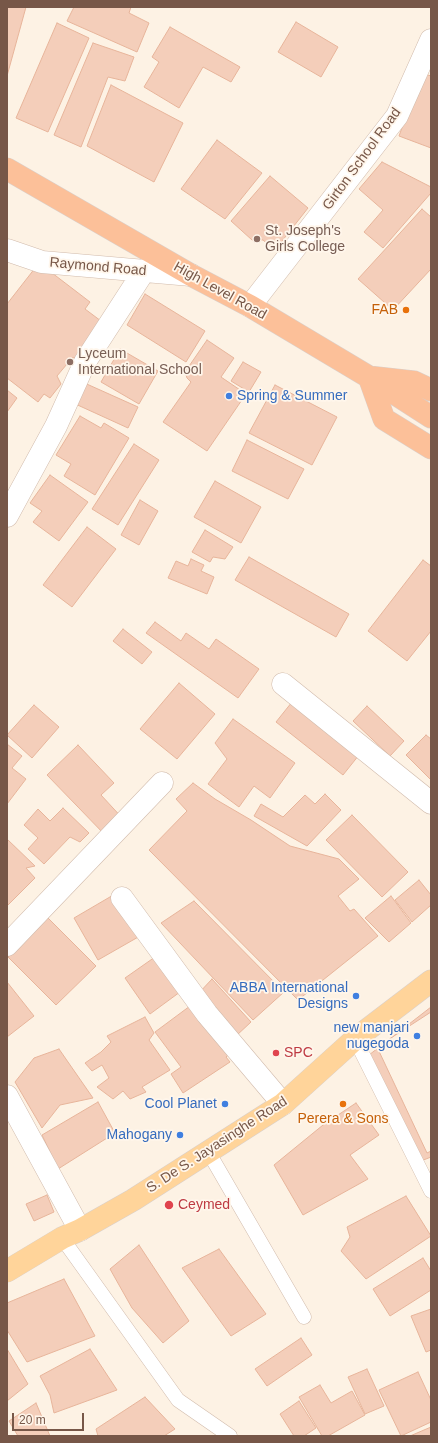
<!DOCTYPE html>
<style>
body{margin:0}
#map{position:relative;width:438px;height:1443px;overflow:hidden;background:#fdf2e4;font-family:Arial,sans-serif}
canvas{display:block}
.frame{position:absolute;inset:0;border:8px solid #775748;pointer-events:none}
.scale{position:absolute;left:12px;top:1413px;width:72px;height:18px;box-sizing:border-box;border:2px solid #775748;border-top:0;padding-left:5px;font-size:12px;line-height:14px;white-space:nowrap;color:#775748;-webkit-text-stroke:3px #fff6eb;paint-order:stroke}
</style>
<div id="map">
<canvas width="438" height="1443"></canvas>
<div class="frame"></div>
<div class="scale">20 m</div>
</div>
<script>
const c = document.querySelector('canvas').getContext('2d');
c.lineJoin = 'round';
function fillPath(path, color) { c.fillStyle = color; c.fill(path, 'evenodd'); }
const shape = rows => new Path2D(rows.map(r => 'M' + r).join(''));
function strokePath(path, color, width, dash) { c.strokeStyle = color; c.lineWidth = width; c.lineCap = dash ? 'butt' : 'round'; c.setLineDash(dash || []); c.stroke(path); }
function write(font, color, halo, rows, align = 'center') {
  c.font = font + ' Arial,sans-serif'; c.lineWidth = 3.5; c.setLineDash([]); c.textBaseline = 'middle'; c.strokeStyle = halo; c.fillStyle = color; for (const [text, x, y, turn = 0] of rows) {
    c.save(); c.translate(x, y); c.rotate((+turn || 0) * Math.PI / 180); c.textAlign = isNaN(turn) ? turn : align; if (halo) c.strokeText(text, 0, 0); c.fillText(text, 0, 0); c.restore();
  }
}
const building = shape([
 [7,7,26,7,7,76,7,7],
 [74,7,131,7,129,13,149,23,137,52,67,21,74,7],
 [296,22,338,47,321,77,278,52,296,22],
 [57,23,89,38,48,132,16,118,57,23],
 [170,27,240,67,231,82,203,67,179,108,144,87,159,62,152,57,170,27],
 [93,43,134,57,125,81,108,77,81,147,54,135,93,43],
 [422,73,431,76,431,148,399,136,422,73],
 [111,85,183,123,154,182,87,146,111,85],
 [217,140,262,173,225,219,181,189,217,140],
 [382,162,431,187,431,193,383,248,364,232,383,210,359,189,382,162],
 [270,176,308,208,275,250,263,240,252,240,231,221,270,176],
 [422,209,431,217,431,269,393,310,358,279,422,209],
 [39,263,90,302,85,309,105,324,79,357,72,358,57,376,61,384,50,398,44,394,38,402,7,378,7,304,39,263],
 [145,294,205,331,186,362,127,325,145,294],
 [207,340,234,358,221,377,246,394,207,451,163,422,191,382,187,378,185,372,207,340],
 [120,349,158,371,139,404,101,382,120,349],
 [243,362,261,372,249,392,231,381,243,362],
 [80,381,138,407,128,428,71,402,80,381],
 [275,385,337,417,312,465,249,433,275,385],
 [7,390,17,398,7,412,7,390],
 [80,416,101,428,104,423,129,438,95,495,64,476,71,464,56,455,80,416],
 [247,440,304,469,288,499,232,471,247,440],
 [134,444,159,460,118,525,92,509,134,444],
 [50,475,88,502,59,541,33,522,42,511,30,503,50,475],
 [215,481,261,507,241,543,194,517,215,481],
 [140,500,158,511,139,545,121,535,140,500],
 [87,527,116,549,72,607,43,585,87,527],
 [205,530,233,547,225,559,213,557,210,562,192,552,205,530],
 [249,557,349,614,336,637,235,580,249,557],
 [191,559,204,565,201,571,214,577,207,594,168,578,176,561,188,566,191,559],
 [423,560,431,566,431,631,407,661,368,631,423,560],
 [155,622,181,641,186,633,209,649,216,639,259,669,238,698,146,633,155,622],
 [123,629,152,652,142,664,113,641,123,629],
 [179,683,215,714,177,759,140,729,179,683],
 [292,702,359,755,343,775,276,722,292,702],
 [34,705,59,727,32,758,7,735,34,705],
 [367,706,404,741,390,756,353,721,367,706],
 [233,719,295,763,270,798,254,786,239,807,208,784,227,759,215,743,233,719],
 [426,735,431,739,431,780,406,755,426,735],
 [7,744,22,756,12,768,26,779,7,804,7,744],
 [78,745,114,783,101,795,125,821,107,837,47,775,78,745],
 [193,783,215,799,251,820,290,846,339,859,359,879,338,896,350,911,354,909,378,936,298,1000,149,850,187,811,176,799,193,783],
 [325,794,341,810,307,846,254,816,261,804,283,817,305,795,315,804,325,794],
 [63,808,89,833,80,842,70,837,44,864,28,849,38,838,24,825,38,809,50,821,63,808],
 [352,815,408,872,382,897,326,840,352,815],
 [7,839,35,866,26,868,35,878,7,906,7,839],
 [419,880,431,895,431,905,412,922,395,900,419,880],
 [115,894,140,936,98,960,74,918,115,894],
 [391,896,411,923,389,942,365,918,391,896],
 [194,901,284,992,253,1020,161,923,194,901],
 [48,918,96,966,56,1005,8,957,48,918],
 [155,957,180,992,150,1014,125,978,155,957],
 [212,979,251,1022,236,1036,198,994,212,979],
 [7,982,34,1016,7,1037,7,982],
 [190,1006,232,1052,226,1057,230,1062,183,1093,171,1074,181,1067,155,1032,190,1006],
 [431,1007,431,1157,421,1161,369,1055,431,1007],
 [431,1012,431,1151,427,1153,377,1047,431,1012],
 [145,1017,154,1033,149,1040,170,1070,142,1087,146,1092,130,1099,123,1091,113,1099,97,1087,109,1078,102,1065,92,1071,85,1063,101,1052,111,1042,107,1036,145,1017],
 [59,1049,93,1098,60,1105,42,1128,15,1082,34,1058,59,1049],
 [98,1102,115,1133,58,1169,42,1135,98,1102],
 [356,1103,379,1135,350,1155,368,1179,303,1215,274,1165,323,1125,356,1103],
 [47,1195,54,1212,34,1221,26,1204,47,1195],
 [406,1196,431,1236,366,1279,341,1251,350,1237,347,1227,406,1196],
 [139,1245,189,1321,163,1343,132,1308,110,1269,139,1245],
 [219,1249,266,1314,231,1336,182,1268,219,1249],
 [423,1258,431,1271,431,1290,390,1316,373,1289,423,1258],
 [64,1279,95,1336,27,1362,7,1330,7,1303,64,1279],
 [431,1309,431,1350,426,1352,411,1316,431,1309],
 [301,1338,312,1355,267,1386,255,1369,301,1338],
 [7,1349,28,1384,7,1401,7,1349],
 [90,1349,117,1390,54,1413,50,1395,40,1376,90,1349],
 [367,1369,384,1406,365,1414,348,1377,367,1369],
 [418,1372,431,1400,431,1422,401,1436,379,1390,418,1372],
 [320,1385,331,1403,352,1391,365,1415,328,1436,322,1436,299,1397,320,1385],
 [145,1397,175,1429,164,1436,98,1436,96,1429,145,1397],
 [299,1401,316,1428,304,1436,294,1436,280,1414,299,1401],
 [36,1403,50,1436,18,1436,9,1421,36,1403],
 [431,1427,431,1436,410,1436,431,1427]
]);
const service = shape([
 [355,1039,431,1191],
 [209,1153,304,1317],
 [62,1238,178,1400,230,1436]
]);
const minor = shape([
 [7,250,42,262,191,275],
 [250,306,397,116,431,40],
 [7,516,56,426,85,362,144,271],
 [283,684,431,803],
 [122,898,207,1014,283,1104],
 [7,945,162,783],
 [7,1096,80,1230]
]);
const primary = shape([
 [7,1271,62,1238,80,1230,133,1200,283,1104,355,1039,431,981]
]);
const trunk = shape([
 [7,169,191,275,250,306,369,377,431,417],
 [431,390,414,382,369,377,384,419,431,448]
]);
const markers = [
 [257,239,4,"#8d6e63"],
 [406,310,4,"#e8710a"],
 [70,362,4,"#8d6e63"],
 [229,396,4,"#3f7fe0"],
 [356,996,4,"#3f7fe0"],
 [417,1036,4,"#3f7fe0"],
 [276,1053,4,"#e0444e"],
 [225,1104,4,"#3f7fe0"],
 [343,1104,4,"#e8710a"],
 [180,1135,4,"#3f7fe0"],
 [169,1205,5,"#e0444e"]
];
const streetNames = [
 ["Girton School Road",362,159,-54],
 ["Raymond Road",98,267,5],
 ["High Level Road",220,291,29],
 ["S. De S. Jayasinghe Road",217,1145,-33]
];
const educationNames = [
 ["St. Joseph's",265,231],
 ["Girls College",265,247],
 ["Lyceum",78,354],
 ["International School",78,370]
];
const foodNames = [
 ["FAB",398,310],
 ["Perera & Sons",343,1119,"center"]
];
const shopNames = [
 ["Spring & Summer",237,396,"left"],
 ["ABBA International",348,988],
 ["Designs",348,1004],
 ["new manjari",409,1028],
 ["nugegoda",409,1044],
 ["Cool Planet",217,1104],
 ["Mahogany",172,1135]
];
const healthNames = [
 ["SPC",284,1053],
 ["Ceymed",178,1205]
];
fillPath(building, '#f4ceba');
strokePath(building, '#e7b49a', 1);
strokePath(service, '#d1bbac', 15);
strokePath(minor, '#d1bbac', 23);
strokePath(primary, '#d9d0cc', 23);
strokePath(trunk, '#d9d0cc', 23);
strokePath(service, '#fff', 14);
strokePath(minor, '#fff', 22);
strokePath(primary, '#ffd49a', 22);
strokePath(trunk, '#fcc099', 22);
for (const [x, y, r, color] of markers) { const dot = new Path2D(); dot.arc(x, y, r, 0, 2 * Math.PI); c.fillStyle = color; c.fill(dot); strokePath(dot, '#fff6eb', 1.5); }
write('14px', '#775748', '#fff6eb', streetNames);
write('14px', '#785e54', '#fff6eb', educationNames, 'left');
write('14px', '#c56008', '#fff6eb', foodNames, 'right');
write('14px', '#366cbe', '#fff6eb', shopNames, 'right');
write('14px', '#be3a42', '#fff6eb', healthNames, 'left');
</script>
